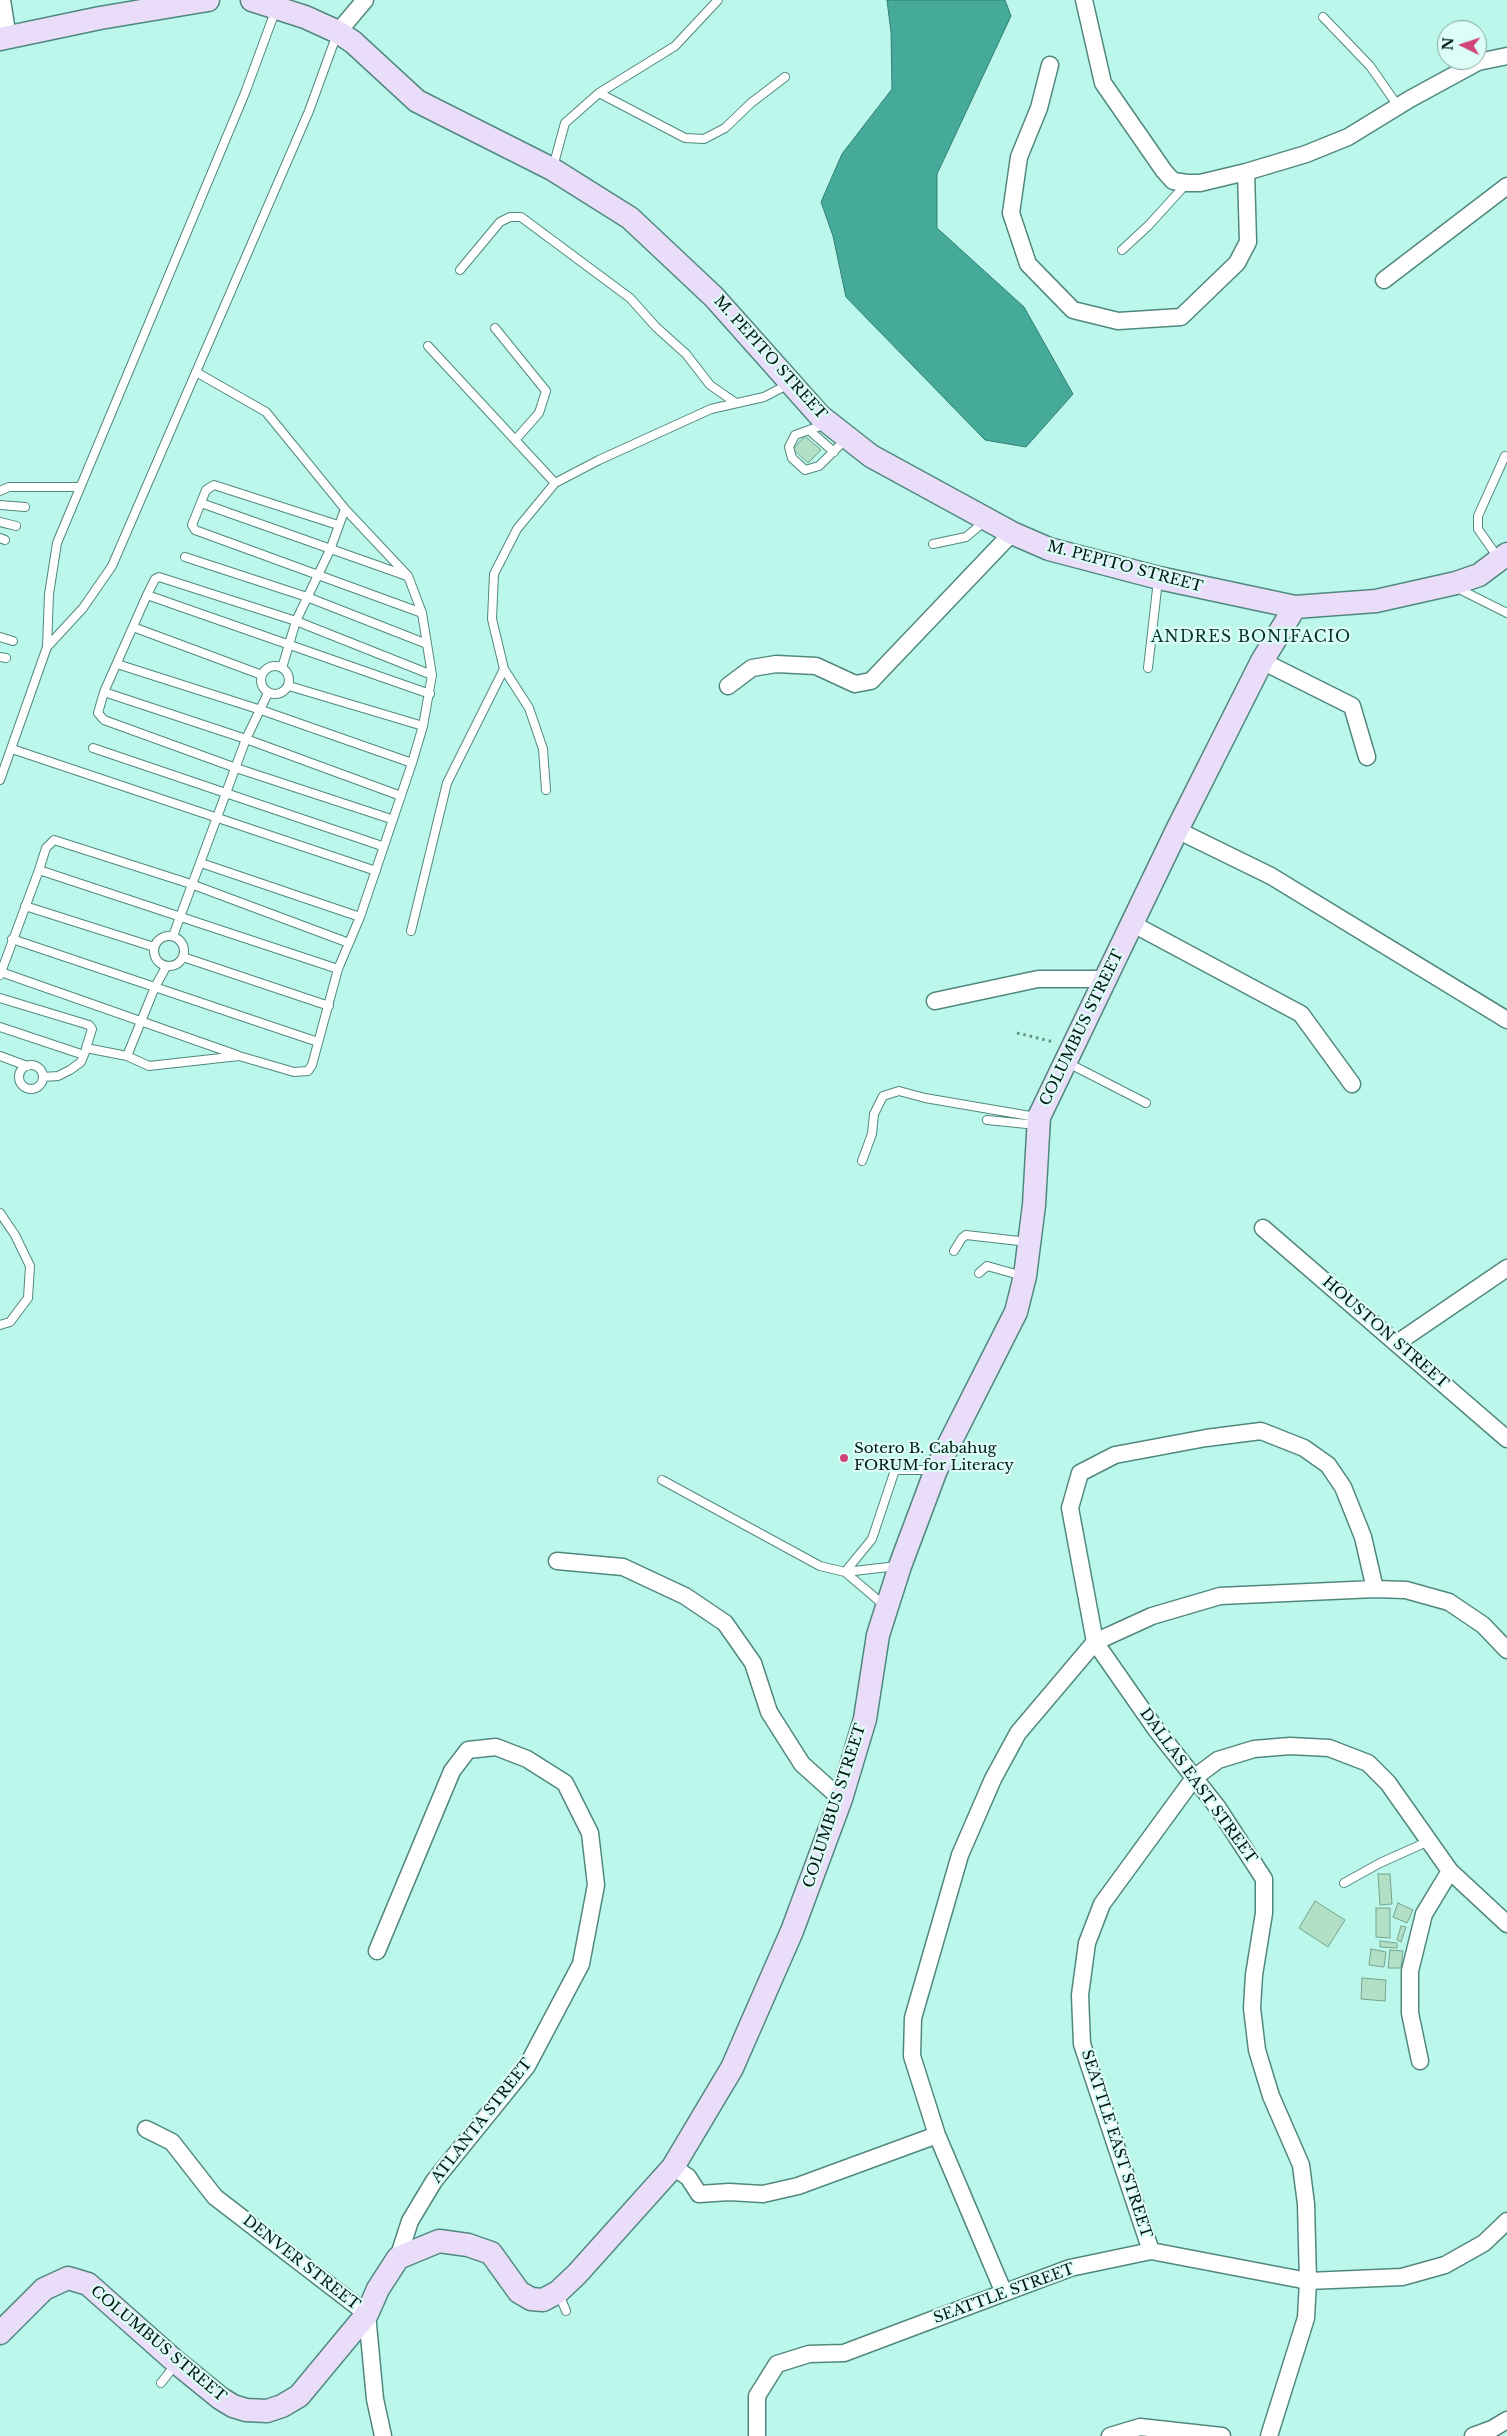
<!DOCTYPE html>
<style>
body{margin:0}
#map{position:relative;width:1507px;height:2436px;overflow:hidden;background:#bcf7eb;font-family:"Libre Baskerville",serif}
canvas{display:block}
.north{position:absolute;left:1437px;top:20px;width:50px;height:50px;box-sizing:border-box;background:#dcfef7;border:1px solid #85a29c;border-radius:50%;rotate:274deg;font-size:14px;font-weight:700;line-height:20px;text-align:center;color:#021713}
.north::after{content:'';display:block;margin:auto;width:18px;height:22px;background:#d04478;clip-path:polygon(50% 0,100% 100%,50% 72%,0 100%)}
</style>
<div id="map">
<canvas width="1507" height="2436"></canvas>
<div class="north">N</div>
</div>
<script>
const c = document.querySelector('canvas').getContext('2d');
c.lineJoin = 'round';
function fillPath(path, color) { c.fillStyle = color; c.fill(path, 'evenodd'); }
const shape = rows => new Path2D(rows.map(r => 'M' + r).join(''));
function strokePath(path, color, width, dash) { c.strokeStyle = color; c.lineWidth = width; c.lineCap = dash ? 'butt' : 'round'; c.setLineDash(dash || []); c.stroke(path); }
function write(font, color, halo, rows, align = 'center') {
  c.font = font + ' "Libre Baskerville",serif'; c.lineWidth = 4.5; c.setLineDash([]); c.textBaseline = 'middle'; c.strokeStyle = halo; c.fillStyle = color; for (const [text, x, y, turn = 0] of rows) {
    c.save(); c.translate(x, y); c.rotate((+turn || 0) * Math.PI / 180); c.textAlign = isNaN(turn) ? turn : align; if (halo) c.strokeText(text, 0, 0); c.fillText(text, 0, 0); c.restore();
  }
}
const water = shape([
 [887,0,1005,0,1011,16,937,174,937,228,1024,307,1073,394,1026,447,985,440,846,297,833,236,821,202,842,154,892,89,891,32,887,0]
]);
const building = shape([
 [805,436,821,450,808,463,793,449,805,436],
 [1378,1874,1390,1874,1392,1904,1380,1905,1378,1874],
 [1315,1901,1345,1920,1328,1947,1299,1928,1315,1901],
 [1398,1903,1413,1910,1407,1923,1393,1917,1398,1903],
 [1376,1908,1390,1908,1390,1938,1376,1937,1376,1908],
 [1401,1926,1406,1927,1401,1942,1397,1940,1401,1926],
 [1380,1941,1397,1943,1397,1948,1380,1947,1380,1941],
 [1371,1949,1386,1952,1384,1967,1369,1965,1371,1949],
 [1390,1950,1403,1951,1401,1968,1388,1968,1390,1950],
 [1362,1978,1386,1980,1385,2001,1361,1999,1362,1978]
]);
const path = shape([
 [1017,1033,1054,1042]
]);
const lane = shape([
 [276,9,245,93,57,543,49,594,47,647,83,608,112,566,309,111,337,34],
 [1323,17,1370,66,1398,106],
 [599,93,685,138,704,139,725,128,751,103,785,77],
 [553,167,565,123,599,93,675,46,718,0],
 [1122,250,1149,225,1187,183],
 [460,270,500,222,510,217,521,217,630,298,656,327,686,354,710,385,736,403],
 [495,328,546,391,539,413,516,439],
 [428,346,555,483],
 [826,424,795,435,789,447,792,458,805,470,819,466,846,439],
 [809,430,834,452],
 [0,491,9,487,79,487],
 [201,503,407,576],
 [0,505,25,507],
 [0,522,16,526],
 [338,525,214,485,206,490,192,525,195,530,422,613],
 [0,538,5,540],
 [933,544,966,537,985,521],
 [185,557,307,597,427,644],
 [1499,559,1478,529,1478,516,1505,456],
 [1459,586,1463,591,1507,613],
 [147,595,430,694],
 [133,627,262,675],
 [0,637,13,641],
 [0,657,6,658],
 [117,664,261,710,412,763],
 '261 680a14 14 0 1 1 28 0a14 14 0 1 1-28 0Z',
 [282,668,296,621,330,550,345,509],
 [1148,668,1158,580],
 [289,686,423,726],
 [104,692,246,739,401,796],
 [93,748,382,846],
 [12,749,376,871],
 [0,780,47,647],
 [546,790,543,749,529,708,504,669,492,619,494,574,517,529,555,483,599,460,711,409,764,397,789,384],
 [391,819,236,768,104,720,98,713,104,692,147,595,155,579,159,577,296,621,432,675],
 [201,863,360,917],
 [39,870,338,969],
 [25,906,154,947],
 [411,931,447,783,504,669],
 '154 951a15 15 0 1 1 30 0a15 15 0 1 1-30 0Z',
 [173,936,246,739,268,693],
 [12,939,318,1042],
 [183,957,329,1006],
 [1,972,237,1055],
 [0,975,39,870,46,848,54,840,191,884,349,943],
 [0,998,89,1025,92,1029,86,1048,127,1056,149,1066,239,1056,294,1072,308,1071,312,1065,338,969,360,917,412,763,423,726,432,675,422,613,408,576,345,509,266,412,196,372],
 [0,1027,84,1055],
 [0,1056,27,1066],
 [127,1056,155,987,166,967],
 [1068,1063,1146,1103],
 '19 1077a12 12 0 1 1 24 0a12 12 0 1 1-24 0Z',
 [43,1077,58,1076,70,1070,81,1062,85,1052],
 [987,1120,1037,1125],
 [862,1161,872,1134,874,1114,883,1096,899,1091,925,1098,1036,1117],
 [0,1213,15,1235,30,1266,28,1298,10,1322,0,1325],
 [954,1251,962,1238,966,1235,1028,1242],
 [979,1273,987,1266,1023,1276],
 [662,1480,820,1566,845,1572,897,1566],
 [845,1572,872,1539,895,1470,933,1470],
 [845,1572,885,1606],
 [1344,1883,1380,1863,1429,1841],
 [559,2294,566,2311],
 [161,2383,175,2365]
]);
const street = shape([
 [2,0,8,38],
 [1084,0,1103,83,1164,171,1173,181,1187,183,1200,183,1246,172,1306,154,1348,137,1410,99,1478,62,1507,56],
 [338,32,365,0],
 [1050,65,1039,108,1019,157,1011,213,1028,264,1073,310,1118,321,1181,317,1237,263,1248,242,1246,172],
 [1384,280,1507,186],
 [1262,661,1352,706,1367,757],
 [728,686,752,668,776,664,816,666,855,684,871,681,1012,533],
 [1177,830,1271,876,1507,1020],
 [1133,924,1301,1014,1352,1084],
 [935,1001,1038,979,1104,979],
 [1263,1228,1507,1439],
 [1397,1343,1507,1268],
 [557,1561,623,1567,685,1596,725,1623,753,1663,769,1712,802,1764,841,1799],
 [377,1951,452,1771,468,1750,496,1747,527,1759,565,1783,590,1833,596,1885,581,1964,527,2066,434,2181,410,2221,398,2258],
 [1420,2061,1410,2013,1410,1971,1424,1914,1450,1871],
 [146,2129,172,2142,215,2197,367,2314,375,2399,383,2436],
 [673,2167,688,2177,699,2194,729,2192,763,2194,798,2186,937,2135],
 [1151,2251,1082,2044,1080,1995,1087,1943,1102,1904,1194,1778,1218,1760,1254,1749,1290,1746,1329,1748,1368,1763,1388,1783,1450,1871,1507,1924],
 [1004,2293,937,2135,912,2056,913,2018,960,1855,993,1779,1018,1733,1095,1642,1152,1616,1220,1596,1375,1589,1406,1590,1449,1602,1483,1625,1507,1650],
 [757,2436,757,2396,777,2364,809,2354,844,2353,1070,2268,1151,2251,1308,2281,1402,2277,1445,2265,1484,2243,1507,2221],
 [1110,2436,1140,2427,1222,2436],
 [1269,2436,1306,2318,1308,2281,1306,2204,1301,2165,1271,2096,1257,2050,1252,2008,1254,1975,1264,1913,1264,1879,1218,1808,1155,1728,1095,1642,1070,1508,1080,1473,1115,1455,1206,1438,1261,1431,1304,1448,1328,1465,1343,1487,1363,1537,1375,1589],
 [1473,2436,1492,2429,1507,2420]
]);
const secondary = shape([
 [252,0,305,17,338,32,353,42,417,101,552,169,630,218,714,297,820,416,871,456,1012,533,1049,549,1159,578,1295,607,1376,601,1456,583,1479,575,1507,554],
 [0,39,100,18,208,0],
 [0,2333,44,2289,68,2278,88,2284,177,2363,220,2398,233,2406,246,2410,267,2411,282,2406,299,2396,367,2314,378,2289,398,2258,439,2241,468,2245,491,2253,519,2292,531,2299,543,2300,558,2292,577,2274,673,2167,732,2068,792,1931,841,1799,865,1719,878,1635,900,1566,936,1470,1016,1312,1025,1276,1034,1205,1039,1117,1177,830,1262,661,1295,607]
]);
const markers = [
 [844,1458,5,"#d04478"]
];
const streetNames = [
 ["M. PEPITO STREET",770,358,48],
 ["M. PEPITO STREET",1125,567,15],
 ["COLUMBUS STREET",1082,1028,-64],
 ["HOUSTON STREET",1385,1333,41],
 ["DALLAS EAST STREET",1198,1786,54],
 ["COLUMBUS STREET",835,1806,-72],
 ["ATLANTA STREET",482,2121,-52],
 ["SEATTLE EAST STREET",1116,2144,72],
 ["DENVER STREET",301,2263,38],
 ["SEATTLE STREET",1004,2294,-20],
 ["COLUMBUS STREET",158,2344,40]
];
const poiNames = [
 ["Sotero B. Cabahug",854,1449],
 ["FORUM for Literacy",854,1466]
];
const neighbourhoodNames = [
 ["ANDRES BONIFACIO",1251,637]
];
fillPath(water, '#45aa9a');
strokePath(water, '#317e72', 1);
fillPath(building, '#b1e0c7');
strokePath(building, '#76a38b', 1);
strokePath(lane, '#51887e', 10);
strokePath(street, '#51887e', 19);
strokePath(secondary, '#51887e', 25);
strokePath(path, '#658f86', 3, [2.5, 4]);
strokePath(lane, '#fff', 8);
strokePath(street, '#fff', 16);
strokePath(secondary, '#e9ddfa', 22);
for (const [x, y, r, color] of markers) { const dot = new Path2D(); dot.arc(x, y, r, 0, 2 * Math.PI); c.fillStyle = color; c.fill(dot); strokePath(dot, '#dcfef7', 2); }
write('15px', '#021713', '#dcfef7', streetNames);
write('15px', '#021713', '#dcfef7', poiNames, 'left');
c.letterSpacing = '1px';
write('16px', '#04322c', '#dcfef7', neighbourhoodNames);
c.letterSpacing = '0px';
</script>
